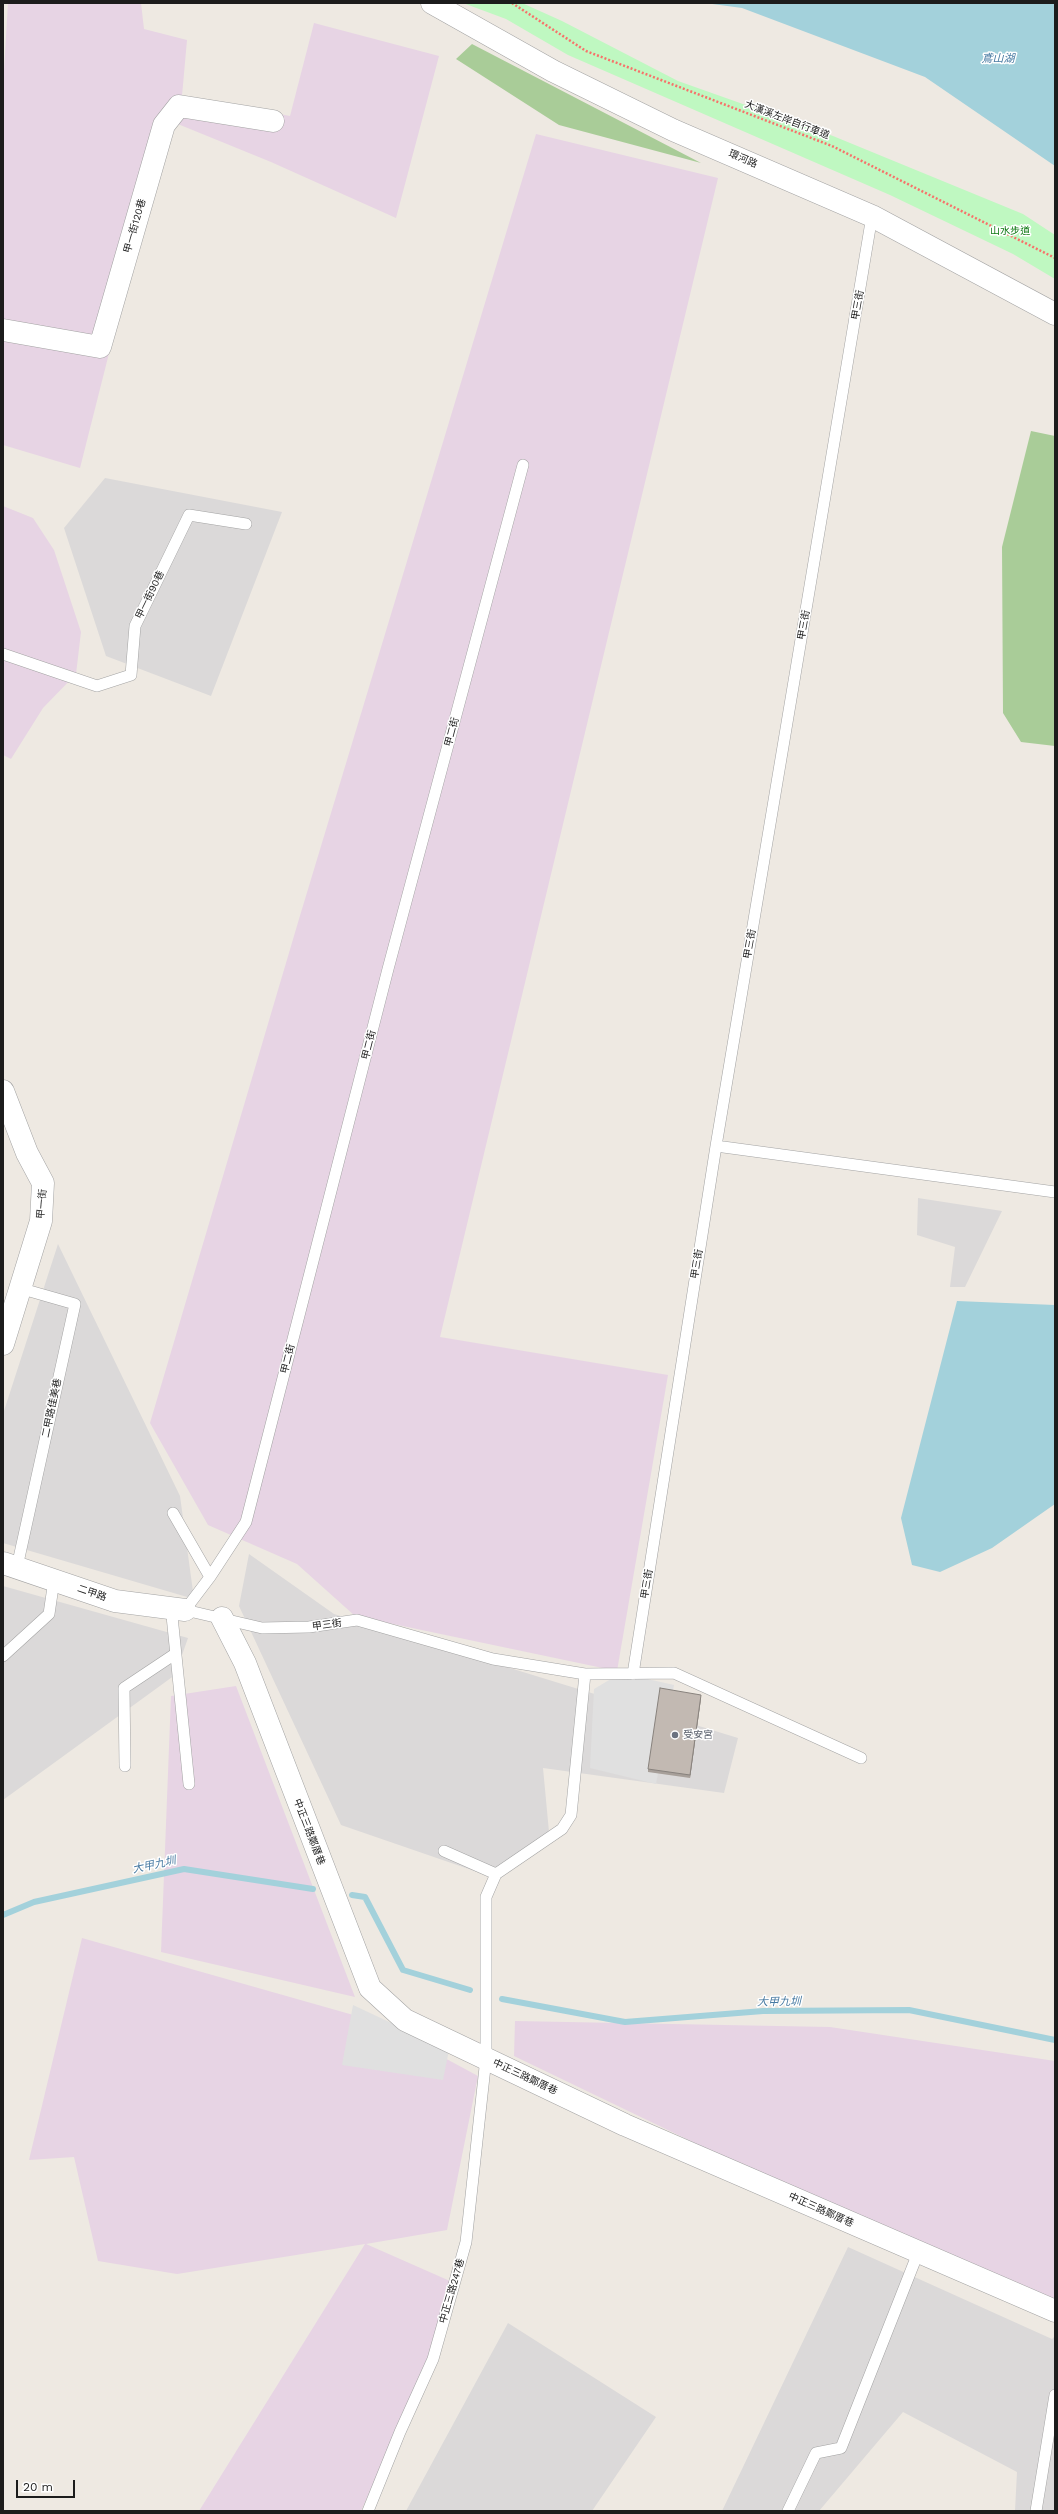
<!DOCTYPE html>
<meta charset="utf-8">
<style>
body{margin:0}
#map{position:relative;width:1058px;height:2514px;overflow:hidden;background:#eee9e2;font-family:"Work Sans",sans-serif}
canvas{display:block}
.frame{position:absolute;inset:0;border:4px solid #1c1c1c;pointer-events:none}
.scale{position:absolute;left:16px;top:2480px;width:59px;height:18px;box-sizing:border-box;border:2px solid #1c1c1c;border-top:0;padding-left:5px;font-size:12px;line-height:14px;white-space:nowrap;color:#1c1c1c;-webkit-text-stroke:3px #fff;paint-order:stroke}
</style>
<div id="map">
<canvas width="1058" height="2514"></canvas>
<div class="frame"></div>
<div class="scale">20 m</div>
</div>
<script>
const c = document.querySelector('canvas').getContext('2d');
c.lineJoin = 'round';
function fillPath(path, color) { c.fillStyle = color; c.fill(path, 'evenodd'); }
const shape = rows => new Path2D(rows.map(r => 'M' + r).join(''));
function strokePath(path, color, width, dash) { c.strokeStyle = color; c.lineWidth = width; c.lineCap = dash ? 'butt' : 'round'; c.setLineDash(dash || []); c.stroke(path); }
function write(font, color, halo, rows, align = 'center') {
  c.font = font + ' "Work Sans","Noto Sans TC",sans-serif'; c.lineWidth = 3; c.setLineDash([]); c.textBaseline = 'middle'; c.strokeStyle = halo; c.fillStyle = color; for (const [text, x, y, turn = 0] of rows) {
    c.save(); c.translate(x, y); c.rotate((+turn || 0) * Math.PI / 180); c.textAlign = isNaN(turn) ? turn : align; if (halo) c.strokeText(text, 0, 0); c.fillText(text, 0, 0); c.restore();
  }
}
const residential = shape([
 [105,478,282,512,211,696,106,656,64,528],
 [918,1198,1002,1211,965,1287,950,1287,955,1247,917,1235],
 [58,1244,180,1496,194,1599,3,1543,3,1414],
 [249,1554,334,1614,738,1738,724,1793,543,1768,549,1832,489,1876,341,1825,239,1606],
 [3,1586,188,1638,175,1675,3,1800],
 [848,2247,1052,2339,1055,2336,1055,2511,1015,2511,1017,2472,903,2412,819,2511,722,2511],
 [508,2323,656,2417,592,2511,406,2511]
]);
const industrial = shape([
 [8,3,141,3,144,29,187,40,182,96,290,116,314,23,439,56,396,218,271,162,168,120,80,468,3,445,3,87],
 [536,134,718,178,440,1337,668,1375,617,1671,355,1616,297,1564,208,1525,150,1423,299,919],
 [3,506,33,518,54,550,81,632,76,674,43,708,11,759,3,755],
 [236,1686,355,1997,161,1952,171,1696],
 [82,1938,378,2022,478,2076,447,2230,366,2244,450,2281,433,2351,361,2511,199,2511,365,2244,177,2274,98,2261,74,2157,29,2160],
 [515,2021,830,2027,1055,2061,1055,2302,753,2171,514,2056]
]);
const forest = shape([
 [472,44,701,163,559,125,456,59],
 [1031,431,1055,436,1055,746,1021,742,1003,713,1002,547]
]);
const park = shape([
 [463,3,522,3,562,21,678,81,833,136,1023,214,1055,235,1055,279,1013,254,890,195,568,55,506,19]
]);
const parking = shape([
 [621,1673,674,1685,656,1784,590,1768,594,1689],
 [353,2005,449,2050,443,2080,342,2065]
]);
const water = shape([
 [705,3,1055,3,1055,166,925,77,742,8],
 [957,1301,1055,1305,1055,1504,992,1548,940,1572,912,1565,901,1518]
]);
const stream = shape([
 [352,1895,365,1897,403,1970,470,1990],
 [3,1915,34,1902,184,1869,313,1889],
 [502,1999,625,2022,763,2011,909,2010,1055,2040]
]);
const path = shape([
 [512,3,586,51,832,146,1055,258]
]);
const lane = shape([
 [523,465,388,969,246,1522,210,1577,185,1610,262,1628,309,1627,357,1620,493,1659,585,1674,674,1673,861,1758],
 [3,654,97,686,131,675,135,626,189,515,246,524],
 [716,1146,1055,1192],
 [173,1513,210,1577],
 [17,1567,75,1304,19,1288],
 [171,1606,189,1784],
 [3,1656,49,1614,54,1580],
 [633,1674,716,1146,872,216],
 [125,1766,124,1688,175,1654],
 [444,1851,496,1874],
 [368,2511,400,2432,433,2359,466,2242,486,2058,486,1897,496,1874,562,1829,571,1815,585,1674],
 [788,2511,816,2453,841,2448,918,2253],
 [1036,2511,1055,2395]
]);
const street = shape([
 [432,3,553,71,673,130,872,216,1055,314],
 [3,330,100,347,164,125,179,106,273,121],
 [3,1091,27,1153,43,1183,41,1221,3,1344],
 [3,1563,115,1601,185,1610],
 [222,1618,245,1663,370,1988,405,2020,625,2125,1055,2311]
]);
const wall = shape([
 [701,1698,690,1778,648,1772,648,1769]
]);
const shadedWall = shape([
 [701,1695,701,1698,690,1778,690,1775]
]);
const building = shape([
 [660,1688,701,1695,690,1775,648,1769,660,1688]
]);
const markers = [
 [675,1735,4,"#6b7280"]
];
const streetNames = [
 ["大漢溪左岸自行車道",787,120,21],
 ["環河路",743,159,23],
 ["甲一街120巷",135,226,-74],
 ["甲三街",858,305,-80],
 ["甲一街90巷",150,595,-64],
 ["甲三街",804,625,-80],
 ["甲二街",452,732,-75],
 ["甲三街",750,944,-80],
 ["甲二街",369,1045,-76],
 ["甲一街",42,1204,-85],
 ["甲三街",697,1264,-81],
 ["甲二街",288,1359,-76],
 ["二甲路佳美巷",52,1408,-78],
 ["甲三街",647,1584,-81],
 ["二甲路",92,1593,19],
 ["甲三街",327,1625,-8],
 ["中正三路鄭厝巷",309,1832,69],
 ["中正三路鄭厝巷",525,2077,25],
 ["中正三路鄭厝巷",821,2210,24],
 ["中正三路247巷",452,2291,-74]
];
const parkNames = [
 ["山水步道",1010,231]
];
const worshipNames = [
 ["受安宮",683,1735]
];
const waterNames = [
 ["鳶山湖",998,59],
 ["大甲九圳",154,1865,-12],
 ["大甲九圳",779,2002,-1]
];
fillPath(residential, '#dbd9d9');
fillPath(industrial, '#e7d4e4');
fillPath(forest, '#a9cc98');
fillPath(park, '#bff8c1');
fillPath(parking, '#e0e0e0');
fillPath(water, '#a3d1db');
strokePath(stream, '#a3d1db', 6);
strokePath(lane, '#a3a3a3', 12);
strokePath(street, '#a3a3a3', 23);
strokePath(path, '#f7726a', 2.5, [2, 2]);
strokePath(lane, '#fff', 11);
strokePath(street, '#fff', 22);
fillPath(wall, '#a79f99');
fillPath(shadedWall, '#88827d');
fillPath(building, '#c2b9b2');
strokePath(building, '#88827d', 1);
for (const [x, y, r, color] of markers) { const dot = new Path2D(); dot.arc(x, y, r, 0, 2 * Math.PI); c.fillStyle = color; c.fill(dot); strokePath(dot, '#fff', 1.5); }
write('10px', '#1c1c1c', '#fff', streetNames);
write('10px', '#0d7811', '#fff', parkNames);
write('10px', '#5b616d', '#fff', worshipNames, 'left');
write('italic 11px', '#487aa2', '#fff', waterNames);
</script>
